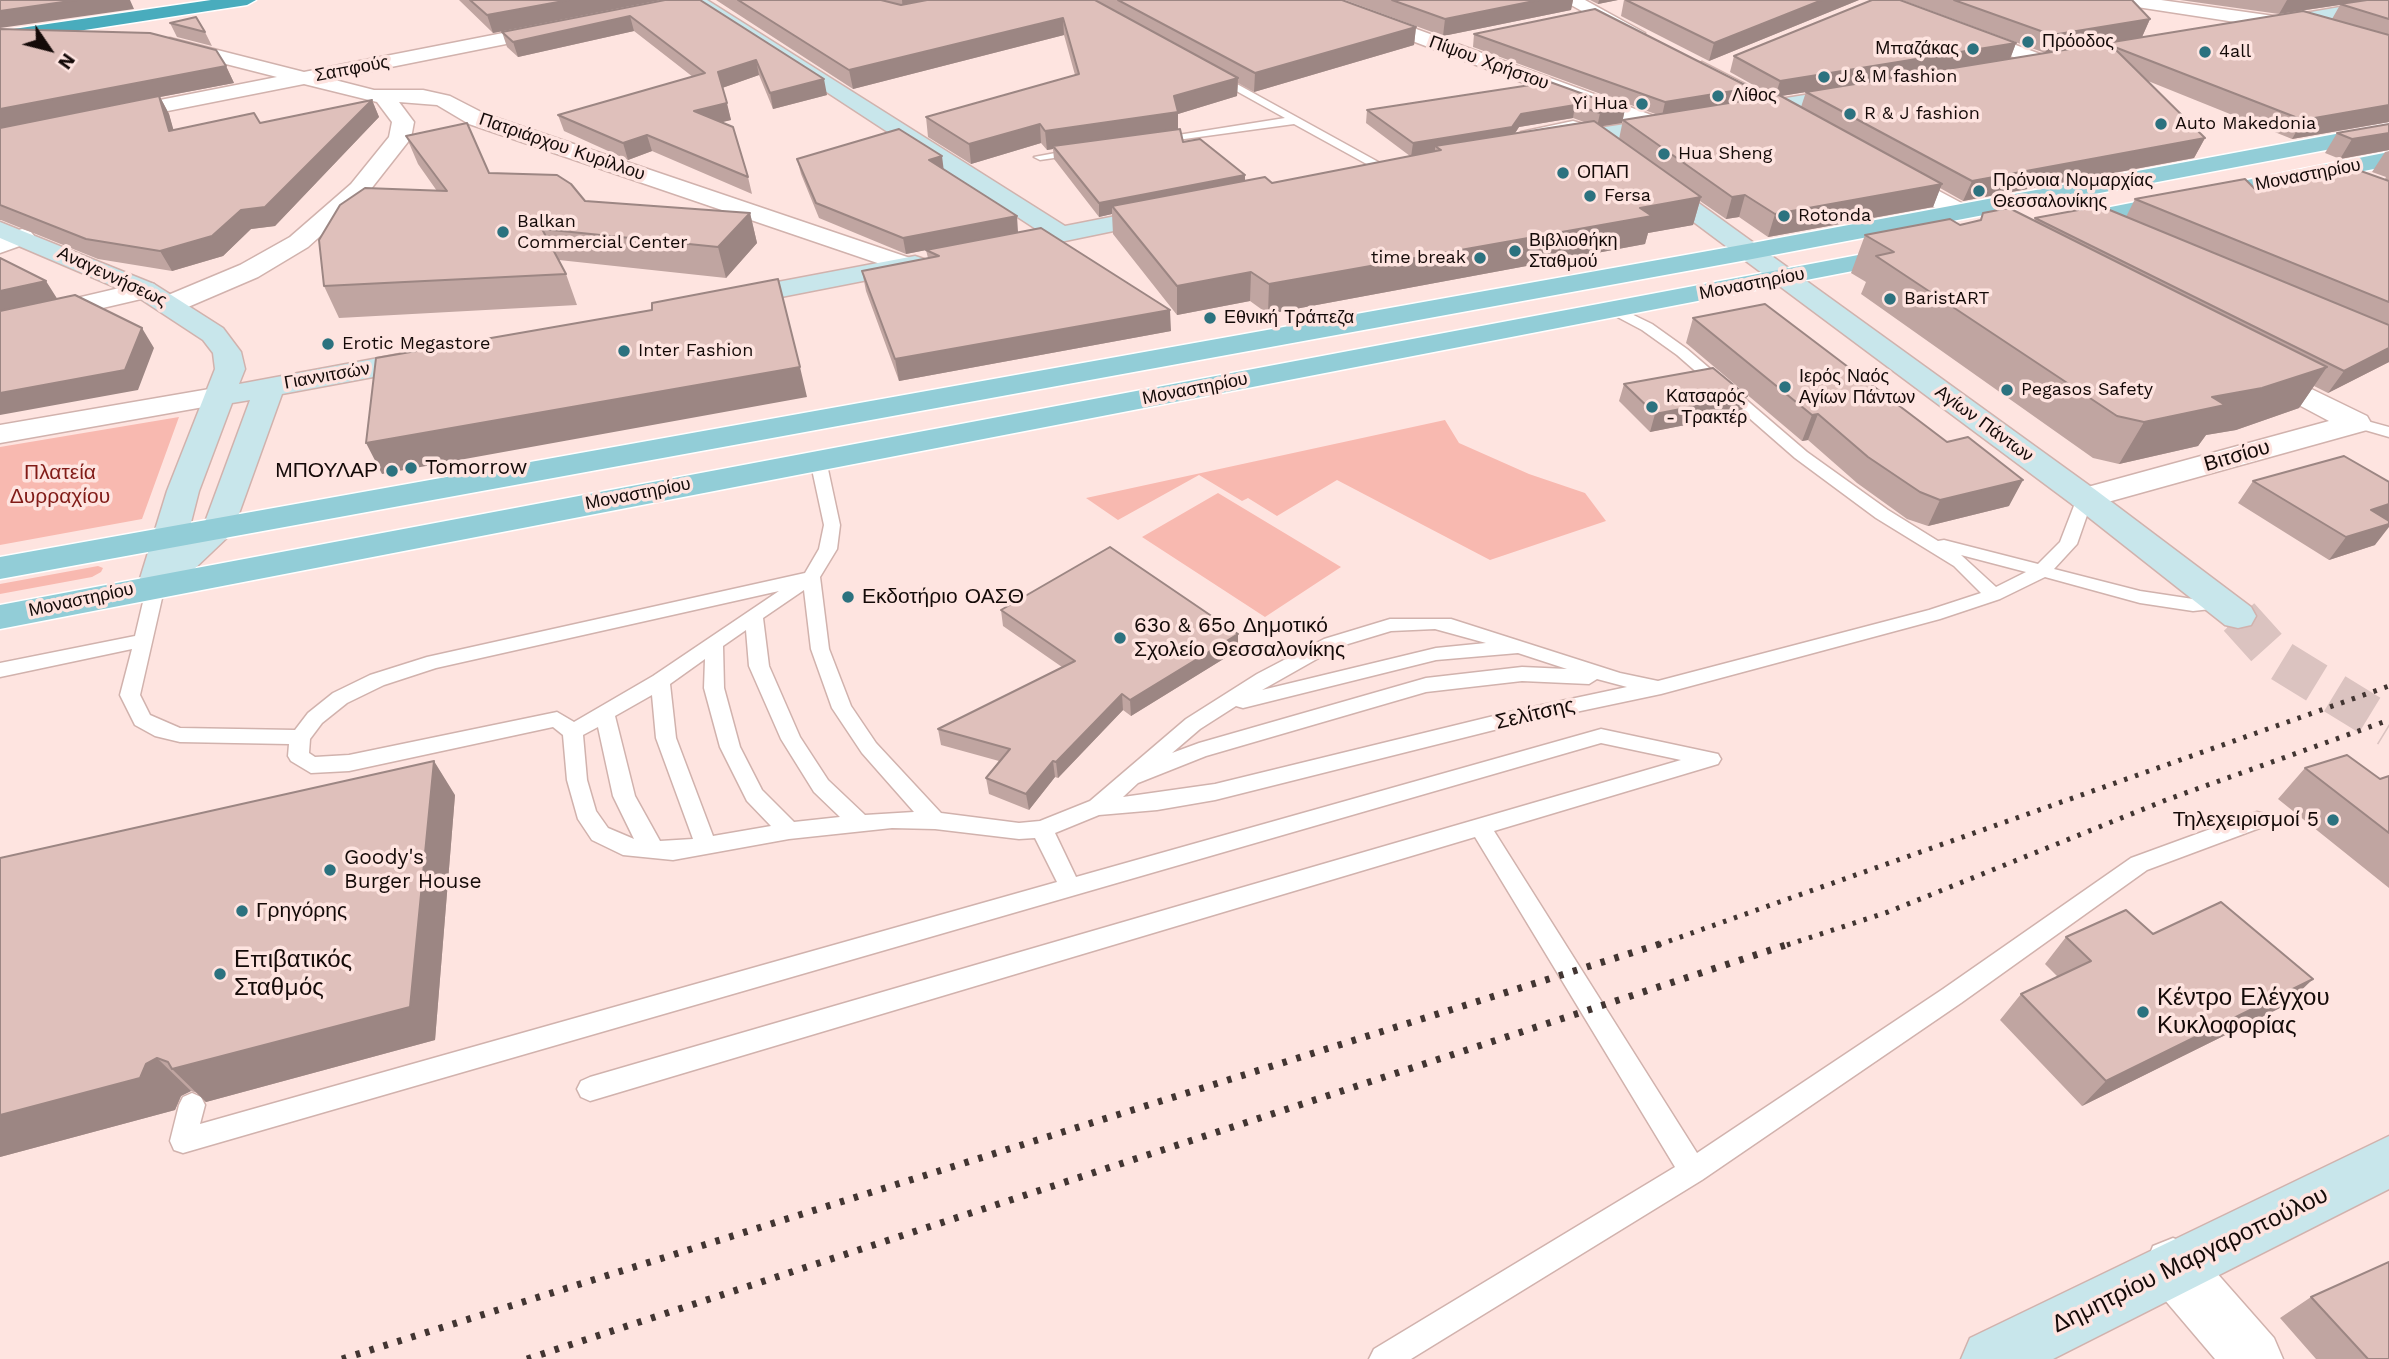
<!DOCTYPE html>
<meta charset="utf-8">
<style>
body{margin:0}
#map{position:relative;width:2389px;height:1359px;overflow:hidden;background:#fee4e0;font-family:"Work Sans",sans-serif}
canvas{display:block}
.north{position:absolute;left:14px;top:14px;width:70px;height:70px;-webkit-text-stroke:5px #fee4e0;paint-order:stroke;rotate:125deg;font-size:19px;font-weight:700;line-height:28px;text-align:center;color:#140a08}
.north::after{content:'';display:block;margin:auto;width:24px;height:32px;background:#140a08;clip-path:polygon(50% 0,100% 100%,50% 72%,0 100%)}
</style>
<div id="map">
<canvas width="2389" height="1359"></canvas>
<div class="north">N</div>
</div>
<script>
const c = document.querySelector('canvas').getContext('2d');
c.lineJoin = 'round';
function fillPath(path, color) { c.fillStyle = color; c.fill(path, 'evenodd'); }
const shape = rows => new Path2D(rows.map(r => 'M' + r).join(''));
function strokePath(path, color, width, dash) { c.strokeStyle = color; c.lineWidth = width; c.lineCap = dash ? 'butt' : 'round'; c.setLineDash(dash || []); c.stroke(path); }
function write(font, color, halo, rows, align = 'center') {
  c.font = font + ' "Work Sans",sans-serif'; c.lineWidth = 7; c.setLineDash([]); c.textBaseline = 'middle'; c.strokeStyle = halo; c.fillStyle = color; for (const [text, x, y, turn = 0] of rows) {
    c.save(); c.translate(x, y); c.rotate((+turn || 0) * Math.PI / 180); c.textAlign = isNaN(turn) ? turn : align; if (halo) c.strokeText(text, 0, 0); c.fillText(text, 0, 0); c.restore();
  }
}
const green = shape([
 [179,417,142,519,0,545,0,447],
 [1445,420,1459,443,1529,474,1585,493,1606,521,1490,560,1337,480,1277,516,1248,498,1242,501,1199,475,1118,520,1086,498],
 [1218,493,1341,567,1265,617,1142,537],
 [98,566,103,568,101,572,92,577,0,594,0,584]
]);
const secondaryTunnelFar1 = shape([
 [2238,616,2241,619]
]);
const secondaryTunnel = shape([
 [2239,617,2276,658,2389,727]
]);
const lane = shape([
 [1217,73,1391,169,1393,171,1383,173,1294,124,1155,143,1155,139,1159,138,1285,118,1213,78,1213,74,1217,73],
 [1573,121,1595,127,1590,130,1573,127,1526,135,1521,132,1573,121],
 [1077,149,1083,152,1081,154,1040,160,1034,157,1077,149],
 [1613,305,1652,324,1687,349,1807,452,1888,510,1938,541,1944,540,2038,564,2060,542,2077,498,2085,493,2093,498,2077,544,2054,569,2140,591,2193,599,2220,596,2229,602,2220,608,2193,611,2140,603,2045,577,2000,599,1940,619,1661,694,1514,725,1215,800,1157,810,1099,815,1055,833,1076,877,1601,729,1718,754,1721,759,1718,764,1494,831,1697,1153,1943,989,2131,858,2257,812,2265,814,2268,820,2265,826,2147,870,1961,1003,1702,1180,1411,1359,1369,1359,1374,1349,1675,1167,1475,837,590,1101,581,1097,577,1089,581,1081,590,1077,1681,760,1601,743,183,1153,174,1150,170,1141,179,1105,183,1097,192,1093,201,1097,205,1105,200,1124,1057,882,1035,838,1019,839,935,829,892,828,789,839,673,860,623,855,592,840,578,819,567,780,563,735,553,727,349,771,311,773,291,761,288,756,289,744,180,742,155,736,135,725,120,695,132,649,0,677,0,663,135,636,147,585,156,579,165,585,140,695,150,715,180,728,295,730,308,713,333,693,370,675,427,657,805,573,819,549,824,525,810,460,818,455,826,460,840,525,837,549,820,577,829,649,851,706,876,743,941,813,1019,823,1040,821,1090,801,1186,719,1257,674,1324,639,1390,619,1451,619,1620,673,1658,681,1929,610,1981,593,1954,566,1876,518,1795,458,1677,355,1642,330,1608,312,1608,306,1613,305],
 [1961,555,2026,572,1996,587,1961,555],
 [804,590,811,649,832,708,862,753,914,812,865,815,828,780,800,737,769,666,763,618,804,590],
 [779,591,653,676,574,722,557,712,349,755,315,757,309,753,310,739,322,723,347,703,384,685,436,668,779,591],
 [1435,629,1486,643,1436,648,1262,690,1338,647,1391,631,1435,629],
 [746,630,749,666,781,739,814,792,840,817,794,822,762,790,740,747,724,688,723,646,746,630],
 [1518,653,1567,669,1522,667,1426,678,1199,743,1172,753,1200,729,1236,706,1243,708,1436,660,1518,653],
 [705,659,704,688,720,747,747,801,771,826,713,836,676,738,670,684,705,659],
 [1597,679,1627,687,1514,711,1215,784,1123,797,1138,783,1206,756,1426,692,1522,681,1589,684,1597,679],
 [652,695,656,738,693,839,660,841,635,796,615,716,652,695],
 [598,727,613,796,634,839,608,828,596,811,587,780,583,735,598,727],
 [2356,418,2389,427,2389,437,2351,426,2348,423,2356,418]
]);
const street = shape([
 [1311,0,1337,0,1665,120,1668,125,1657,131,1649,130,1314,4,1311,0],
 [1562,0,1585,0,1645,33,1643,37,1629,37,1562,0],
 [2115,0,2161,0,2281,17,2290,23,2281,29,2124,5,2115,0],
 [554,23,563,29,561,33,331,79,374,90,423,90,450,96,485,114,916,260,920,265,916,270,898,270,469,124,437,105,399,102,414,122,411,138,367,194,308,247,258,277,181,310,161,310,157,304,161,298,240,265,290,237,351,184,389,137,392,122,377,102,304,84,112,122,104,121,101,116,104,111,277,77,163,48,160,44,163,40,170,38,304,72,554,23],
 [1964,26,2051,58,2054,62,2044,68,2037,66,1957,36,1955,32,1964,26],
 [1702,62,1814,119,1817,124,1806,130,1798,129,1695,72,1692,68,1702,62],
 [1892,166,1969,207,1972,212,1969,217,1960,219,1951,217,1884,178,1880,173,1884,168,1892,166],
 [22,229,31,232,35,237,31,242,0,253,0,236,22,229],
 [145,282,154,284,158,290,154,296,0,332,0,316,145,282],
 [2260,364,2367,416,2371,423,2367,430,2097,505,2085,508,2073,505,2069,498,2073,491,2329,421,2250,379,2245,373,2250,367,2260,364],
 [221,387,232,390,236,396,232,402,0,443,0,425,221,387],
 [2173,1238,2193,1246,2274,1338,2283,1359,2215,1359,2153,1286,2145,1266,2153,1246,2173,1238]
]);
const secondary = shape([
 [686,0,707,0,1065,226,1162,207,1171,209,1174,214,1171,219,1162,221,1002,254,993,251,989,246,993,241,1039,231,686,0],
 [2381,0,2389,0,2389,9,2270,31,2261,25,2270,19,2381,0],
 [1855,87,1862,89,1865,93,1862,97,1742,117,1731,111,1742,105,1855,87],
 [1672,117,1683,123,1680,128,1559,148,1548,141,1559,134,1672,117],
 [1656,176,1664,178,2097,491,2251,607,2256,616,2251,625,2238,628,2225,625,2073,505,1648,188,1644,183,1648,178,1656,176],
 [0,222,154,284,223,328,241,352,245,369,239,384,427,349,437,352,441,358,437,364,427,367,282,394,232,533,169,593,156,596,143,593,138,585,167,491,215,369,213,353,203,340,136,296,0,238,0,222],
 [250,400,205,522,187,538,199,491,232,403,250,400],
 [915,256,924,259,928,264,924,269,730,307,720,305,717,299,720,293,730,291,915,256],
 [2389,1136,2389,1189,2053,1359,1961,1359,1970,1338,2389,1136]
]);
const primary = shape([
 [2389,124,2389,138,1747,260,0,579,0,557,1747,244,2389,124],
 [2389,152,2389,166,2065,230,2056,228,2053,223,2056,218,2065,216,2389,152],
 [1906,246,1915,249,1919,254,1915,259,0,629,0,605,1906,246]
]);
const highway = shape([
 [211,0,256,0,247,5,0,43,0,31,211,0]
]);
const railFar1 = shape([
 [1658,945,2389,686],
 [1787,945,1888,912,2166,800,2389,720]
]);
const rail = shape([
 [342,1359,1663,943],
 [527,1359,1792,943]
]);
const wall = shape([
 [459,0,661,0,493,33],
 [665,0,827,95,773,109,759,75,722,88,731,120,721,122,748,177,752,194,652,151,628,160,564,131,558,115,693,77,634,31,518,57,507,47,502,32],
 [716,0,1342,0,1416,27,1414,45,1254,92,1238,83,1237,96,1178,114,1178,129,1183,142,1245,181,1272,183,1410,156,1366,123,1367,110,1550,82,1625,109,1622,123,1601,126,1619,139,1623,120,1658,115,1473,47,1474,34,1751,88,1747,100,1773,96,1730,72,1734,56,2016,43,2010,59,2303,11,2332,19,2340,5,2279,14,2180,0,2389,0,2389,122,2292,139,2148,81,2205,138,2194,158,1963,201,1940,188,1933,207,1768,237,1739,217,1726,219,1700,201,1693,225,1648,233,1645,244,1268,314,1250,301,1177,315,1113,234,1112,214,1099,217,1054,159,1053,149,1047,150,1041,143,971,164,928,137,926,117,1075,75,1064,35,853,89],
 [1806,92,1801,107,1781,96],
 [1573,118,1584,122,1515,133,1519,127],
 [1345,0,1573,0,1571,10,1443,36],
 [1590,0,1618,0,1598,4],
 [1624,0,1859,0,1709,61,1621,16],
 [1902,0,2132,0,2150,19,2142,37,2045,53],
 [170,23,205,32,212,46,177,37],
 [0,29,226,66,234,83,160,97,169,114,173,130,260,123,372,100,379,117,275,226,251,229,223,256,172,271,98,259,1,220,0,220],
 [2389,124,2389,150,2340,159,2325,153,2337,133],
 [406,136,489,173,585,201,750,213,757,243,726,278,559,260,566,274,577,305,339,318,324,286,437,191,418,164],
 [2389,151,2389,362,2328,393,2314,386,2299,408,2236,430,2206,435,2198,446,2119,464,2093,458,1861,294,1866,282,1851,273,1865,235,1960,225,1980,220,1983,213,2034,221,2035,218,2126,217,2135,199,2255,189,2385,179,2386,177,2372,172,2385,152],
 [797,159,943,169,1018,232,1171,331,899,381,866,291,862,271,928,258,926,250,906,254,819,218,801,174],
 [1693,318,2009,506,1928,526,1907,519,1857,483,1808,440,1802,441,1686,343],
 [1624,384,1741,414,1650,432,1619,401],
 [2253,481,2375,545,2329,560,2238,503],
 [1001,610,1238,650,1131,716,1123,710,1058,778,1055,777,1029,810,989,794,986,778,999,761,941,745,938,729,1062,667,1003,626],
 [2305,768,2380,779,2389,776,2389,888,2278,799],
 [455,795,435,1040,206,1102,197,1093,191,1091,181,1096,175,1110,0,1157,0,858],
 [2153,934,2286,1005,2082,1106,2000,1020,2021,994,2058,977,2045,964,2066,937],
 [2311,1297,2389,1359,2316,1359,2280,1318]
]);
const shadedWall = shape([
 [77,0,130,0,134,9,0,28,0,11],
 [569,0,661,0,493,33,487,15],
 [902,0,963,0,903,11],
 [1539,0,1573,0,1571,10,1443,36,1445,19],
 [1599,0,1618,0,1598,4],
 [1822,0,1859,0,1709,61,1714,43],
 [2287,0,2372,0,2279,14],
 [630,16,634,31,518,57,513,42],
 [1063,18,1064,35,853,89,849,70],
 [2150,19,2142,37,2045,53,2052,35],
 [1416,27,1414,45,1254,92,1255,73],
 [2016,43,2010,59,1775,97,1780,81],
 [756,60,759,75,722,88,718,72],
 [226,66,234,83,160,97,169,114,179,149,0,128,0,109],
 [1238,78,1237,96,1178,114,1178,131,1053,146,1053,149,1047,150,1045,131],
 [824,79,827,95,773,109,770,93],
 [1751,88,1747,102,1662,116,1665,102],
 [372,100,379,117,275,226,251,229,223,256,172,271,160,251,241,210],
 [727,103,731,120,699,128,694,111],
 [1575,105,1573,118,1519,127,1510,141,1441,150,1435,146,1435,153,1411,157,1413,143,1521,114],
 [2389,105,2389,122,2292,139,2303,120],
 [1625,109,1622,123,1597,127,1600,113],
 [1040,124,1041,143,971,164,969,144],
 [2389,133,2389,150,2340,159,2352,139],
 [647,135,652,151,628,160,623,143],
 [2205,138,2194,158,1963,201,1972,181],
 [942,156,944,172,929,160],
 [1245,175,1245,189,1112,206,1112,214,1099,217,1099,203],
 [1942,184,1933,207,1768,237,1775,214],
 [1745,195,1739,217,1726,219,1732,197],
 [1701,197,1693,225,1648,233,1645,244,1268,314,1269,284,1640,208],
 [750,213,757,243,726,278,718,247],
 [1017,216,1018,232,906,254,903,238],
 [1251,272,1250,301,1177,315,1177,286],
 [46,281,58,300,0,313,0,291],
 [1170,310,1171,331,899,381,895,359],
 [142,328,154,348,138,390,0,415,0,393],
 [2389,348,2389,362,2328,393,2344,371],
 [800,367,807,397,382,474,366,443],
 [2327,367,2299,408,2236,430,2206,435,2198,446,2119,464,2144,422,2212,397],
 [1747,396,1741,414,1650,432,1655,414],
 [1818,414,1808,440,1802,441,1812,415],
 [2023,480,2009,506,1928,526,1940,500],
 [2389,504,2389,521,2371,510],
 [2389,524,2389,527,2375,545,2329,560,2346,537],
 [1238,634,1238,650,1131,716,1130,700],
 [1122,694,1123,710,1058,778,1056,762],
 [434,761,455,795,435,1040,206,1102,172,1069],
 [1053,761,1055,777,1029,810,1026,794],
 [2313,979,2286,1005,2082,1106,2106,1081],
 [157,1058,191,1091,181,1096,175,1110,0,1157,0,1115,146,1064]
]);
const building = shape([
 [0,0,77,0,0,11,0,0],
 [470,0,569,0,487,15,470,0],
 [665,0,700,0,824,79,770,93,756,60,718,72,727,103,694,111,733,127,748,177,647,135,623,143,558,115,705,73,630,16,513,42,502,32,665,0],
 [738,0,881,0,901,5,927,0,1095,0,1238,78,1174,96,1178,112,1045,131,1040,124,969,144,926,117,1079,74,1063,18,849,70,738,0],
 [1118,0,1342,0,1416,27,1255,73,1118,0],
 [1392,0,1539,0,1445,19,1392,0],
 [1626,0,1822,0,1714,43,1626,0],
 [1872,0,1900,0,2016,43,1780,81,1734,56,1872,0],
 [1954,0,2132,0,2150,19,2052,35,1954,0],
 [2367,0,2389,0,2389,19,2340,4,2367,0],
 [1595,9,1751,88,1665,102,1474,34,1595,9],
 [2303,11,2389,35,2389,105,2303,120,2112,46,2205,138,1972,181,1806,92,2303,11],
 [196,17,205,32,170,23,196,17],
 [0,29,150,33,216,50,226,66,0,109,0,29],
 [1550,82,1625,109,1600,113,1575,105,1521,114,1512,127,1413,143,1367,110,1550,82],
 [1779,95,1942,184,1775,214,1745,195,1732,197,1623,120,1779,95],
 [159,96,169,131,254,113,260,123,372,100,265,207,241,210,212,236,160,251,86,239,0,205,0,128,159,96],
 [1594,121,1701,197,1640,208,1652,216,1269,284,1251,272,1177,286,1112,206,1265,177,1272,183,1441,150,1435,146,1594,121],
 [467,123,489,173,557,175,571,184,585,201,750,213,718,247,542,229,566,274,324,286,319,240,340,205,365,188,447,191,406,136,467,123],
 [2389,124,2389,133,2352,139,2337,133,2389,124],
 [899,129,942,156,929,160,1017,216,903,238,816,203,797,159,899,129],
 [1180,129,1183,142,1200,139,1245,175,1099,203,1053,146,1180,129],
 [2358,170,2389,181,2389,302,2135,199,2245,179,2255,189,2358,170],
 [2100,206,2389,325,2389,348,2344,371,2035,218,2100,206],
 [2009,208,2327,367,2262,388,2212,397,2225,405,2144,422,2117,416,1876,256,1894,252,1865,235,1950,219,1960,225,1981,220,1983,213,2009,208],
 [1041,228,1170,310,895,359,862,271,939,256,926,250,1041,228],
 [0,258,46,281,0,291,0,258],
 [778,279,800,367,366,443,376,358,652,310,652,303,778,279],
 [75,295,142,328,125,370,0,393,0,311,75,295],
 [1765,304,1947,442,1968,437,2023,480,1940,500,1920,492,1868,457,1818,414,1812,415,1693,318,1765,304],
 [1713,368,1747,396,1655,414,1624,384,1713,368],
 [2344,456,2389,482,2389,504,2371,510,2389,521,2389,524,2346,537,2253,481,2344,456],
 [1110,547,1238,634,1130,700,1122,694,1056,762,1053,761,1026,794,986,778,1010,749,938,729,1075,661,1001,610,1110,547],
 [2347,755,2380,779,2389,776,2389,833,2305,768,2347,755],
 [434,761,410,1007,172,1069,168,1062,157,1058,146,1064,140,1078,0,1115,0,858,434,761],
 [2221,902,2313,979,2106,1081,2021,994,2091,961,2066,937,2126,910,2153,934,2221,902],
 [2389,1262,2389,1359,2368,1359,2311,1297,2389,1262]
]);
const markers = [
 [2028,42,7,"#2c727f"],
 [1973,49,7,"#2c727f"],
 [2205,52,7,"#2c727f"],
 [1824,77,7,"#2c727f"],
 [1718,96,7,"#2c727f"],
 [1642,104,7,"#2c727f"],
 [1850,114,7,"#2c727f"],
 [2161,124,7,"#2c727f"],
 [1664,154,7,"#2c727f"],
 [1563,173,7,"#2c727f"],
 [1979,191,7,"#2c727f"],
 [1590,196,7,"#2c727f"],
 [1784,216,7,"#2c727f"],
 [503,232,7,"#2c727f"],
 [1515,251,7,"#2c727f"],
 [1480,258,7,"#2c727f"],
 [1890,299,7,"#2c727f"],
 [1210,318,7,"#2c727f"],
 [328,344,7,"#2c727f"],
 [624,351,7,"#2c727f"],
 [1785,387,7,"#2c727f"],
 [2007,390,7,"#2c727f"],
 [1652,407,7,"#2c727f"],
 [411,468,7,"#2c727f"],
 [392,471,7,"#2c727f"],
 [848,597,7,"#2c727f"],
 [1120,638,7,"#2c727f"],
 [2333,820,7,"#2c727f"],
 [330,870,7,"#2c727f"],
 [242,911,7,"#2c727f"],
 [220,974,7,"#2c727f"],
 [2143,1012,7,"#2c727f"]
];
const farPoinames = [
 ["Πρόοδος",2042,42],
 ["Μπαζάκας",1959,49,"right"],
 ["4all",2219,52],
 ["J & M fashion",1838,77],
 ["Λίθος",1732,96],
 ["Yi Hua",1628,104,"right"],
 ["R & J fashion",1864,114],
 ["Auto Makedonia",2175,124],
 ["Hua Sheng",1678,154],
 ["ΟΠΑΠ",1577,173],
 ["Πρόνοια Νομαρχίας",1993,181],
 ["Θεσσαλονίκης",1993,202],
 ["Fersa",1604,196],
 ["Rotonda",1798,216],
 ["Balkan",517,222],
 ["Commercial Center",517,243],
 ["Βιβλιοθήκη",1529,241],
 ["Σταθμού",1529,262],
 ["time break",1466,258,"right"],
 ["BaristART",1904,299],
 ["Εθνική Τράπεζα",1224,318],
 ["Erotic Megastore",342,344],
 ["Inter Fashion",638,351],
 ["Ιερός Ναός",1799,377],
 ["Αγίων Πάντων",1799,398],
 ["Pegasos Safety",2021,390],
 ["Κατσαρός",1666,397],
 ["- Τρακτέρ",1666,418]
];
const farStreetnames = [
 ["Πίψου Χρήστου",1489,63,20],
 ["Σαπφούς",352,69,-11],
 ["Πατριάρχου Κυρίλλου",562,147,19],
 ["Μοναστηρίου",2308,175,-11],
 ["Αναγεννήσεως",112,277,25],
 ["Μοναστηρίου",1752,284,-11],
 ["Γιαννιτσών",327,376,-10],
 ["Μοναστηρίου",1195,389,-11],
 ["Αγίων Πάντων",1984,424,36],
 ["Μοναστηρίου",638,494,-11],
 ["Μοναστηρίου",81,600,-12]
];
const streetNames = [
 ["Βιτσίου",2237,456,-16],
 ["Σελίτσης",1535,714,-13]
];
const poiNames = [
 ["Tomorrow",425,468],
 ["ΜΠΟΥΛΑΡ",378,471,"right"],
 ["Εκδοτήριο ΟΑΣΘ",862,597],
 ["63ο & 65o Δημοτικό",1134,626],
 ["Σχολείο Θεσσαλονίκης",1134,650],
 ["Τηλεχειρισμοί 5",2319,820,"right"],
 ["Goody's",344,858],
 ["Burger House",344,882],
 ["Γρηγόρης",256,911]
];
const parkNames = [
 ["Πλατεία",60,473],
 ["Δυρραχίου",60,497]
];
const nearPoinames = [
 ["Επιβατικός",234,960],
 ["Σταθμός",234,988],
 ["Κέντρο Ελέγχου",2157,998],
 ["Κυκλοφορίας",2157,1026]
];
const nearStreetnames = [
 ["Δημητρίου Μαργαροπούλου",2190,1260,-26]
];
fillPath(green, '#f8b9b0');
strokePath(secondaryTunnelFar1, '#dbc3c0', 32, [32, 17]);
strokePath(secondaryTunnel, '#dbc3c0', 41, [41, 21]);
strokePath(lane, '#d1b2ad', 3);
strokePath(street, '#d1b2ad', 3);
strokePath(secondary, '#d1b2ad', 3);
strokePath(primary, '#fff', 3);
strokePath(highway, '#fff', 3);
fillPath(lane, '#fff');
fillPath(street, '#fff');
fillPath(secondary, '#c8e6eb');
fillPath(primary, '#92cdd7');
fillPath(highway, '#49acbd');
strokePath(railFar1, '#423532', 5, [3.5, 8]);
strokePath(rail, '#423532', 7, [4.5, 10]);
fillPath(wall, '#c0a5a1');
fillPath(shadedWall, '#9c8683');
fillPath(building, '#dfc0bb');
strokePath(building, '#9c8683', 2);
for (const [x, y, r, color] of markers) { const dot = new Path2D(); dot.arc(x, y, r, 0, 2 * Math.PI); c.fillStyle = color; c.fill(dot); strokePath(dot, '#fee4e0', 2.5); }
write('18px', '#140a08', '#fee4e0', farPoinames, 'left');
write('18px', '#140a08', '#fee4e0', farStreetnames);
write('21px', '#140a08', '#fee4e0', streetNames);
write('21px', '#140a08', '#fee4e0', poiNames, 'left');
write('21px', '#811b17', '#fee4e0', parkNames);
write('24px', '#140a08', '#fee4e0', nearPoinames, 'left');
write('24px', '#140a08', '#fee4e0', nearStreetnames);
</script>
